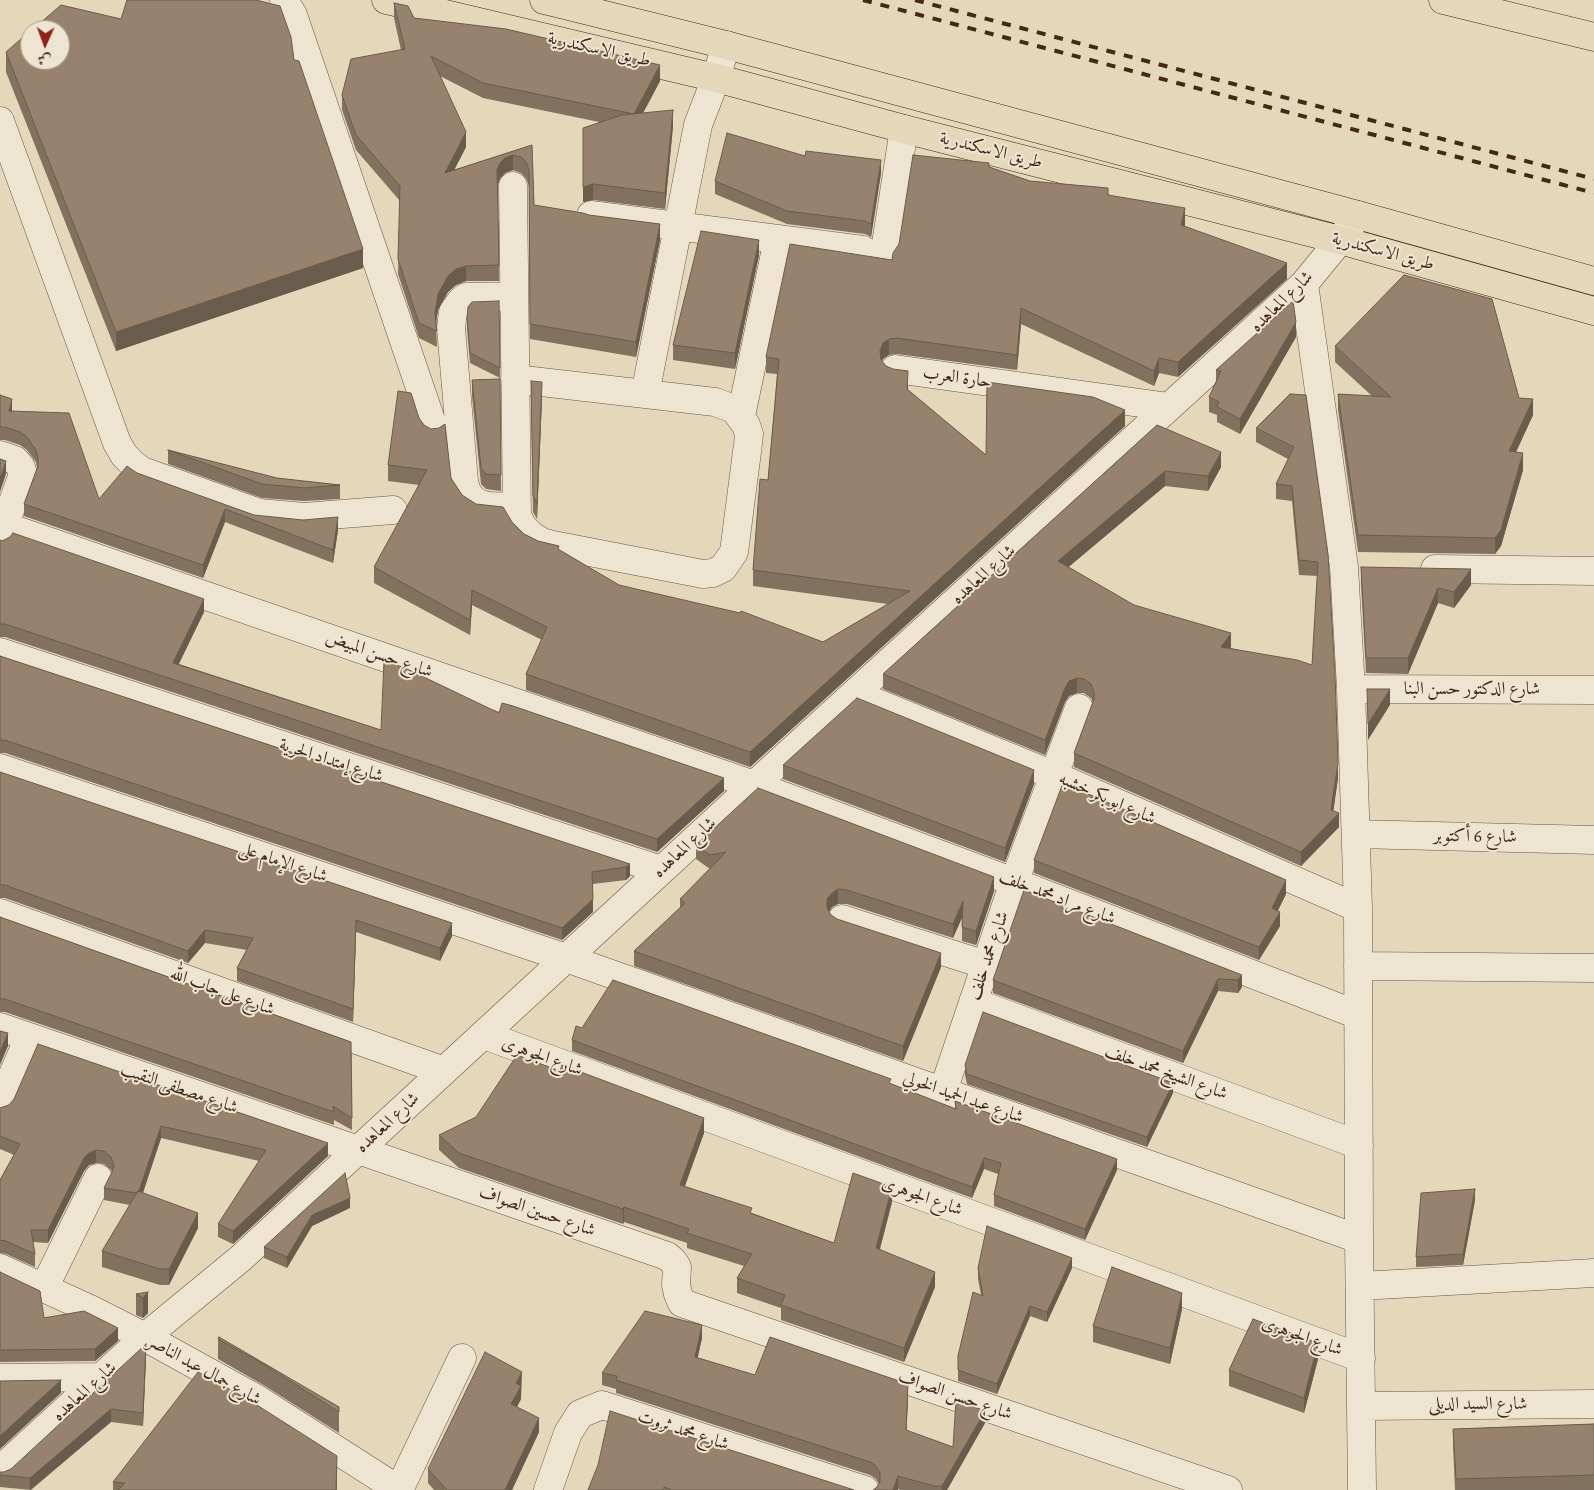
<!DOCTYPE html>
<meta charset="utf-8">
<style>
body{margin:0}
#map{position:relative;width:1594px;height:1490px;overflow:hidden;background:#e4d7ba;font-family:Alegreya,Amiri,serif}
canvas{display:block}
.north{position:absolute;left:20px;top:20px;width:50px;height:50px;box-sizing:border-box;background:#ede5d2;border:1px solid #a99988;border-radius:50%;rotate:182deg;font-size:14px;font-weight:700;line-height:20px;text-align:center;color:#44281a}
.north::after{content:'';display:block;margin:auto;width:18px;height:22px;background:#8f2418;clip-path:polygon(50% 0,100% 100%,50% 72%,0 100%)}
</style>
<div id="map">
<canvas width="1594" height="1490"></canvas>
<div class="north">ش</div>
</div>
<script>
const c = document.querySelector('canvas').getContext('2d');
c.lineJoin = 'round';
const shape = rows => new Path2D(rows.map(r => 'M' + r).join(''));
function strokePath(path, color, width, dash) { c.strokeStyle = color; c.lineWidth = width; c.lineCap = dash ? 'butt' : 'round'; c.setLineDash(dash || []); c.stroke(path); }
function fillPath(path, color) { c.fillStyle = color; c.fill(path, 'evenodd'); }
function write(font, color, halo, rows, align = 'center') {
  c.font = font + ' Alegreya,Amiri,serif'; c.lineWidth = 4; c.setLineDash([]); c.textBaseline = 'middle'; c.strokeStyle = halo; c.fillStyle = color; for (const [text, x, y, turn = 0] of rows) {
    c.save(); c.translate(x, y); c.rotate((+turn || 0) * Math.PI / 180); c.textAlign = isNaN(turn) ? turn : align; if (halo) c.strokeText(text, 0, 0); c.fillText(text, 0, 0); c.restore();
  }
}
const minor = shape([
 [284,0,293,15,434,429],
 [0,121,117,443,124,455,134,465,142,471,259,513,304,517,393,510],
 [513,186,517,516,523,527,532,536,542,542,553,545,703,574,713,573,723,568,734,552,748,444,749,434,746,425,734,409,715,402,515,379],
 [591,215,863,250],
 [884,257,904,129],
 [1304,284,1344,567,1351,689,1358,908,1359,1239,1362,1490],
 [514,296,466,297,461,301,453,312,451,328,464,481,466,490,471,498,479,504,489,506,516,507],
 [895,369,1169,407],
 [645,394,698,125,716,78,726,45],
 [741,416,778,239],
 [0,455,15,460,21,467,23,474,0,538],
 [4,526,754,785,1014,882,1358,1015],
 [1435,569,1594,571],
 [0,652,661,870],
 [1353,689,1594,690],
 [855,694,1053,775,1358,908],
 [0,768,566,958,1359,1239],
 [1356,834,1594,840],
 [0,913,444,1071],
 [842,919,986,965],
 [1358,966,1594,968],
 [973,1002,1359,1145],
 [0,1027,667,1256,673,1261,677,1267,676,1285,678,1294,682,1303,1228,1490],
 [484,1035,1361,1358],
 [943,1091,1014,882,1079,708],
 [0,1105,29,1037],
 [0,1268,92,1310,145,1337,257,1399,399,1490],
 [1360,1286,1594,1273],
 [44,1288,98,1178],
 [0,1378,102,1377],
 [1361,1406,1594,1404],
 [0,1470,145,1337,241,1258,754,785,1304,284,1340,240,1358,215],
 [399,1490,462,1358],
 [548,1490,568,1433,580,1414,602,1405,865,1490]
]);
const major = shape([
 [386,0,716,78,904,129,1340,240,1594,311],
 [544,0,726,45,1358,215,1594,281],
 [1443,0,1594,37]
]);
const rail = shape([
 [863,0,1594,193],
 [915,0,1594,179]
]);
const wall = shape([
 [394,3,414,18,660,81,643,113,673,126,665,209,593,200,583,202,599,122,483,98,440,76,466,147,454,170,532,145,534,205,660,240,636,357,530,339,529,186,526,178,521,173,513,170,505,173,500,178,498,185,499,281,466,281,456,285,448,292,438,310,436,323,437,347,419,338,398,274,400,201,356,150,342,110,342,95,401,50,394,18],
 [6,52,294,60,363,268,116,351,6,72],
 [805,156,881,173,871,237,865,234,787,224,715,194,715,181],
 [989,167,1030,181,1108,195,1185,224,1185,226,1287,279,1178,377,1159,373,1154,386,1021,324,1017,370,897,354,889,355,883,359,882,361,886,366,908,387,908,390,986,455,1125,426,750,767,526,690,526,674,542,640,472,605,470,635,374,583,374,567,419,485,388,481,388,465,419,418,451,478,462,495,476,504,512,522,524,534,538,541,559,550,619,585,823,642,888,604,753,586,753,570,768,480,777,374,766,373,766,357,892,260],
 [759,255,735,369,673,360,673,345],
 [499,301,500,378,470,363,467,328,467,318],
 [1296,337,1240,434,1217,422,1217,415,1209,412,1209,397,1216,382,1216,370],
 [1335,346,1519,398,1533,415,1516,452,1523,470,1501,546,1495,554,1358,552,1338,410,1338,394,1372,396,1335,362],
 [500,379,501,491,486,489,481,484,472,396,472,380],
 [531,381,542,398,537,519,533,512],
 [0,395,12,411,99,499,137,473,254,515,338,530,333,563,225,522,203,578,24,516,24,504,37,468,36,462,27,450,20,445,5,440,0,440],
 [1306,395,1338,778,1333,811,1339,827,1301,866,1074,767,1074,753,1093,702,1091,698,1084,693,1077,693,1069,696,1065,702,1045,755,883,689,883,674,1157,425,1221,467,1208,491,1165,486,1068,567,1134,605,1231,647,1230,648,1312,665,1318,576,1299,575,1292,501,1276,499,1276,484,1288,459,1256,442,1256,428],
 [168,450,277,478,340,485,340,499,304,501,262,498,168,464],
 [0,540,204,612,179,664,381,730,499,713,724,791,657,852,5,637,0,637],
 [1361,567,1471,585,1454,608,1438,603,1408,674,1366,673,1361,583],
 [0,656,630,864,630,876,626,880,593,884,593,912,562,940,5,753,0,753],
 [783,765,1034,784,1005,862,783,779],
 [0,772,452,936,440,961,356,932,353,1022,237,981,237,968,247,950,205,943,188,963,5,898,0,898],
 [696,845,994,891,976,945,962,941,962,916,953,938,847,904,838,904,832,907,829,912,831,915,837,919,941,967,903,1061,634,966,634,951,680,908,680,899,710,869,696,859],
 [1034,860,1286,894,1278,911,1280,926,1259,960,1034,873],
 [0,917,351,1042,352,1130,334,1120,334,1125,5,1012,0,1012],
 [1242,975,1242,987,1238,993,1218,991,1183,1063,993,993,993,980],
 [582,1028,891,1084,955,1109,955,1101,1117,1170,1085,1240,994,1206,994,1195,998,1174,984,1169,972,1198,572,1051,572,1040],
 [965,1065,1173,1093,1147,1147,967,1084,965,1075],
 [14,1099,328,1156,233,1244,218,1237,218,1224,259,1161,161,1138,143,1193,198,1228,169,1285,160,1285,102,1267,102,1251,130,1205,104,1200,104,1188,112,1172,111,1170,104,1164,96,1163,89,1165,84,1171,48,1243,33,1242,35,1254,35,1267,6,1254,0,1253,0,1180,14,1155,0,1149,0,1108,9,1105],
 [704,1133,684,1186,752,1213,834,1243,892,1202,880,1249,935,1287,904,1362,781,1320,781,1308,737,1293,737,1278,744,1266,687,1248,687,1243,624,1222,623,1224,459,1168,439,1150,439,1135],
 [1475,1200,1463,1265,1416,1267,1416,1257],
 [350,1208,312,1226,287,1268,264,1258,264,1247],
 [978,1268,1072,1268,1047,1322,1030,1316,997,1394,958,1381,958,1370,981,1295,978,1279],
 [0,1272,44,1318,118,1341,95,1361,0,1362],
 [148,1292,148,1313,143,1318,136,1315,136,1294],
 [1182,1309,1170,1364,1093,1342,1093,1326],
 [219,1337,339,1407,339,1433,265,1386,218,1359,218,1339],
 [702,1338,697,1358,755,1375,908,1397,906,1431,953,1447,985,1423,947,1490,901,1490,898,1489,898,1490,873,1490,876,1488,879,1484,876,1479,870,1475,616,1393,616,1389,602,1385,602,1373],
 [146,1357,143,1426,111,1422,31,1490,0,1487,0,1472,4,1472,11,1469],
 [1318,1359,1304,1413,1229,1386,1229,1370],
 [522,1386,521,1388,521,1399,517,1407,539,1432,512,1490,434,1490,428,1483,428,1469],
 [1594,1424,1594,1490,1455,1490,1453,1444,1453,1429],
 [598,1465,854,1490,588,1490],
 [337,1469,337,1490,113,1490,113,1482]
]);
const shadedWall = shape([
 [660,65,660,81,634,130,634,114],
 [673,110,673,126,665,209,665,193],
 [466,132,466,147,445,188,445,173],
 [513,155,513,170,505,173,500,178,497,186,497,170,500,163,505,158],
 [881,160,881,173,871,237,871,224],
 [593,184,593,200,583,202,583,187],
 [1185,208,1185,224,1181,240,1181,225],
 [660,224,660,240,636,357,636,342],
 [759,240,759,255,735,369,735,353],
 [363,249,363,268,116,351,116,332],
 [1287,263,1287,279,1178,377,1178,362],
 [466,266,466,281,456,285,448,292,438,310,435,329,435,314,438,294,448,276,456,269],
 [1021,308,1021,324,1017,370,1017,355],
 [1296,322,1296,337,1240,434,1240,419],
 [889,339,889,355,883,359,880,366,880,351,883,343],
 [1159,358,1159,373,1154,386,1154,371],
 [908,371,908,387,907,405,907,389],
 [542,382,542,398,537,519,537,503],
 [12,399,12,412,9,411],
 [1533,399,1533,415,1509,467,1509,451],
 [1125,410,1125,426,750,767,750,752],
 [1221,452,1221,467,1208,491,1208,476],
 [1523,453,1523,470,1501,546,1495,554,1495,538],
 [6,461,6,474,0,492,0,479],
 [1165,471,1165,486,1058,576,1058,561],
 [225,509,225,522,203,578,203,565],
 [338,517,338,530,333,563,333,550],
 [1471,569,1471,585,1454,608,1454,592],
 [1438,588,1438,603,1408,674,1408,658],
 [472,590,472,605,470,635,470,620],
 [204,599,204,612,173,675,173,663],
 [1231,633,1231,647,1221,661,1221,647],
 [1077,678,1077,693,1069,696,1065,702,1045,755,1045,740,1065,688,1069,681],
 [1390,689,1390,705,1368,740,1368,724],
 [1338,763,1338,778,1332,821,1339,813,1339,827,1301,866,1301,852,1331,810],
 [1034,770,1034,784,1005,862,1005,848],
 [724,778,724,791,657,852,657,839],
 [630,864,630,876,626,880,626,867],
 [994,877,994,891,976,945,976,931],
 [1286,880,1286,894,1272,921,1272,908],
 [838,889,838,904,832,907,827,914,827,923,827,899,832,893],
 [593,899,593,912,562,940,562,928],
 [963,901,963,916,953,938,953,924],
 [1280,912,1280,926,1259,960,1259,947],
 [356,920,356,932,353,1022,353,1009],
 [452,923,452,936,440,961,440,948],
 [205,930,205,943,188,963,188,951],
 [941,953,941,967,903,1061,903,1046],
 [1242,975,1242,987,1238,993,1238,980],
 [1218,979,1218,991,1183,1063,1183,1051],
 [8,1033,8,1046,0,1065,0,1052],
 [1173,1083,1173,1093,1147,1147,1147,1137],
 [704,1118,704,1133,680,1200,680,1185],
 [161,1126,161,1138,138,1207,138,1194],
 [328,1143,328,1156,233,1244,233,1231],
 [96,1150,96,1163,89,1165,84,1171,48,1243,48,1230,84,1158,89,1153],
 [984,1158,984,1169,972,1198,972,1187],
 [1117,1159,1117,1170,1085,1240,1085,1229],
 [892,1187,892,1202,876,1263,876,1248],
 [1475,1189,1475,1200,1463,1265,1463,1254],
 [350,1198,350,1208,312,1226,287,1268,287,1257,312,1215],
 [624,1207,624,1222,623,1224,623,1209],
 [198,1213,198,1228,169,1285,169,1269],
 [1072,1258,1072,1268,1047,1322,1047,1312],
 [935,1272,935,1287,904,1362,904,1348],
 [148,1292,148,1313,143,1318,143,1298],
 [1182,1293,1182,1309,1170,1364,1170,1348],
 [1030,1306,1030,1316,997,1394,997,1384],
 [702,1325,702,1338,695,1370,695,1357],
 [118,1328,118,1341,95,1361,95,1349],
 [1318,1343,1318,1359,1304,1413,1304,1398],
 [146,1344,146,1357,143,1426,143,1413],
 [522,1372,521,1399,511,1418,511,1404,516,1383],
 [61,1380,61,1393,0,1449,0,1436],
 [908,1384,908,1397,906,1443,906,1430],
 [111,1409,111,1422,30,1490,30,1478],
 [985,1411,985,1423,947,1490,942,1490,942,1486],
 [539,1418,539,1432,512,1490,505,1490],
 [898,1476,898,1490,893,1490]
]);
const building = shape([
 [127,0,256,0,280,6,291,37,294,60,299,61,363,249,116,332,6,52,30,31,30,60,60,60,60,30,32,30,61,5,121,19,127,0],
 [394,3,408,6,414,18,506,29,660,65,634,114,483,83,431,56,466,132,445,173,532,145,534,205,583,213,589,215,660,224,636,342,530,324,529,170,526,162,521,157,513,155,505,158,500,163,497,170,499,265,466,266,456,269,448,276,438,294,435,314,437,331,419,323,398,259,400,186,356,135,342,95,351,59,405,49,394,3],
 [673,110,665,193,593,184,583,187,583,128,622,115,673,110],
 [727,133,805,156,806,151,881,160,871,224,865,221,787,211,715,181,727,133],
 [913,155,989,163,989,167,1030,181,1108,188,1108,195,1185,208,1181,225,1287,263,1178,362,1159,358,1154,371,1021,308,1017,355,897,338,889,339,883,343,880,351,881,360,886,366,893,369,908,371,907,389,986,455,987,382,1093,397,1125,410,750,752,526,674,547,627,472,590,470,620,374,567,427,470,388,465,398,391,411,393,419,418,424,425,431,429,439,428,445,424,451,478,462,495,476,504,503,507,512,522,524,534,538,541,559,546,558,549,619,585,740,613,741,611,823,642,910,591,753,570,760,479,768,480,779,359,766,357,790,244,892,260,893,253,899,244,913,155],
 [701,231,759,240,735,353,673,345,701,231],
 [1404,275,1492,299,1519,398,1533,399,1509,451,1523,453,1501,530,1495,538,1358,535,1338,394,1391,397,1335,346,1404,275],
 [499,301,500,368,470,353,467,318,468,307,472,302,499,301],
 [1293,301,1296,322,1240,419,1217,407,1219,402,1209,397,1221,371,1216,370,1293,301],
 [500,379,501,475,486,474,481,468,472,380,500,379],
 [531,381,542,382,537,503,533,496,531,381],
 [1290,394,1306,395,1328,554,1335,675,1338,763,1331,810,1339,813,1301,852,1074,753,1094,699,1094,692,1091,684,1084,679,1077,678,1069,681,1065,688,1045,740,883,674,1157,425,1221,452,1208,476,1165,471,1058,561,1134,605,1231,633,1221,647,1297,660,1312,665,1318,562,1299,560,1292,486,1276,484,1294,447,1256,428,1290,394],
 [0,395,12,399,9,411,69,413,99,499,127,466,137,473,254,515,303,520,338,517,333,550,225,509,203,565,24,504,38,466,38,457,36,450,27,437,20,432,5,427,0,427,0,395],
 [168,450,277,478,340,485,304,488,262,484,168,450],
 [0,459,6,461,0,479,0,459],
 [13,533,204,599,173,663,381,730,384,661,405,668,499,713,502,703,513,706,724,778,657,839,5,624,0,624,0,540,2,541,10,537,13,533],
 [1361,567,1471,569,1454,592,1438,588,1408,658,1366,658,1361,567],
 [0,656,630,864,626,867,592,872,593,899,562,928,5,740,0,740,0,656],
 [1367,689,1390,689,1368,724,1367,689],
 [857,698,1034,770,1005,848,783,765,857,698],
 [0,772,452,923,440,948,356,920,353,1009,237,968,253,938,205,930,188,951,5,885,0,885,0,772],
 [1063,783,1286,880,1272,908,1280,912,1259,947,1034,860,1063,783],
 [758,788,994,877,976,931,962,927,963,901,953,924,847,890,838,889,832,893,827,899,827,908,831,915,837,919,941,953,903,1046,634,951,685,903,680,899,726,852,710,855,696,845,758,788],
 [1024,890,1242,975,1238,980,1218,979,1183,1051,993,980,1024,890],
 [0,917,351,1042,352,1118,333,1106,334,1112,5,999,0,999,0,917],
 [613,980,891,1079,889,1083,956,1109,955,1101,1117,1159,1085,1229,994,1195,1001,1163,984,1158,972,1187,572,1040,576,1026,582,1028,613,980],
 [983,1012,1173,1083,1147,1137,967,1074,965,1065,983,1012],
 [0,1031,8,1033,0,1052,0,1031],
 [38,1044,328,1143,233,1231,218,1224,266,1150,161,1126,139,1191,138,1191,137,1193,104,1188,112,1172,114,1165,111,1157,104,1151,96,1150,89,1153,84,1158,48,1230,31,1230,35,1254,6,1241,0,1240,0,1180,20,1144,0,1136,0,1108,9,1105,14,1099,38,1044],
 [517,1055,560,1071,562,1065,704,1118,680,1185,752,1208,750,1213,834,1243,853,1173,892,1187,876,1248,935,1272,904,1348,781,1305,785,1295,737,1278,752,1254,687,1233,689,1229,624,1207,623,1209,459,1153,439,1135,476,1117,517,1055],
 [345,1173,350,1198,312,1215,287,1257,264,1247,345,1173],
 [1475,1189,1463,1254,1416,1257,1421,1193,1475,1189],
 [138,1191,198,1213,169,1269,160,1269,102,1251,138,1191],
 [987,1226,1072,1258,1047,1312,1030,1306,997,1384,958,1370,958,1356,973,1292,983,1296,978,1268,987,1226],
 [1112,1267,1182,1293,1170,1348,1093,1326,1112,1267],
 [0,1272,40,1291,44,1318,84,1311,118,1328,95,1349,0,1350,0,1272],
 [148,1292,143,1298,136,1294,148,1292],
 [645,1311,702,1325,695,1357,755,1375,770,1337,908,1384,906,1430,953,1447,956,1400,985,1411,942,1486,934,1486,898,1476,893,1490,873,1490,876,1488,880,1482,880,1473,876,1466,870,1462,616,1380,617,1376,602,1373,645,1311],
 [1253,1319,1318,1343,1304,1398,1229,1370,1253,1319],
 [219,1337,339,1407,339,1412,265,1365,218,1339,219,1337],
 [146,1344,143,1413,111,1409,30,1478,0,1475,0,1472,4,1472,11,1469,146,1344],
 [485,1352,522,1372,516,1383,521,1386,511,1404,539,1418,505,1490,447,1490,428,1469,485,1352],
 [198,1372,249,1400,337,1456,336,1490,118,1490,125,1483,113,1482,198,1372],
 [61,1380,0,1436,0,1381,61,1380],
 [610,1411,854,1490,672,1490,664,1487,663,1490,588,1490,598,1465,610,1411],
 [1594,1424,1594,1475,1456,1479,1453,1429,1594,1424]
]);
const streetNames = [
 ["طريق الاسكندرية",599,50,13],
 ["طريق الاسكندرية",991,151,14],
 ["طريق الاسكندرية",1383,252,15],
 ["شارع المعاهده",1282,302,-44],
 ["حارة العرب",957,378,8],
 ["شارع المعاهده",984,575,-42],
 ["شارع حسن المبيض",379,655,19],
 ["شارع الدكتور حسن البنا",1472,690],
 ["شارع إمتداد الحرية",331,761,18],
 ["شارع ابو بكر خشبه",1107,799,24],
 ["شارع 6 أكتوبر",1475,837,1],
 ["شارع المعاهده",685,848,-43],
 ["شارع الإمام على",283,863,19],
 ["شارع مراد محمد خلف",1057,898,21],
 ["شارع محمد خلف",989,956,-71],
 ["شارع على جاب الله",222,992,20],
 ["شارع الجوهرى",542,1057,20],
 ["شارع الشيخ محمد خلف",1166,1073,20],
 ["شارع مصطفى النقيب",179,1089,19],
 ["شارع عبد الحميد الخولي",963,1098,19],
 ["شارع المعاهده",388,1123,-43],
 ["شارع الجوهرى",922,1197,20],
 ["شارع حسين الصواف",537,1212,19],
 ["شارع الجوهرى",1302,1337,20],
 ["شارع جمال عبد الناصر",204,1371,29],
 ["شارع المعاهده",85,1392,-42],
 ["شارع حسن الصواف",955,1396,19],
 ["شارع السيد الديلى",1478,1405],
 ["شارع محمد ثروت",683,1431,18]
];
strokePath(minor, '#6c5442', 29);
strokePath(major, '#44281a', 29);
strokePath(minor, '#ede5d2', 28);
strokePath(major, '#e4d7ba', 28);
strokePath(rail, '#44281a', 4, [9, 9]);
fillPath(wall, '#82715e');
fillPath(shadedWall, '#6a5c4c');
fillPath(building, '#97836d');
strokePath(building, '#6a5c4c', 1);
write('18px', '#44281a', '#ede5d2', streetNames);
</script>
